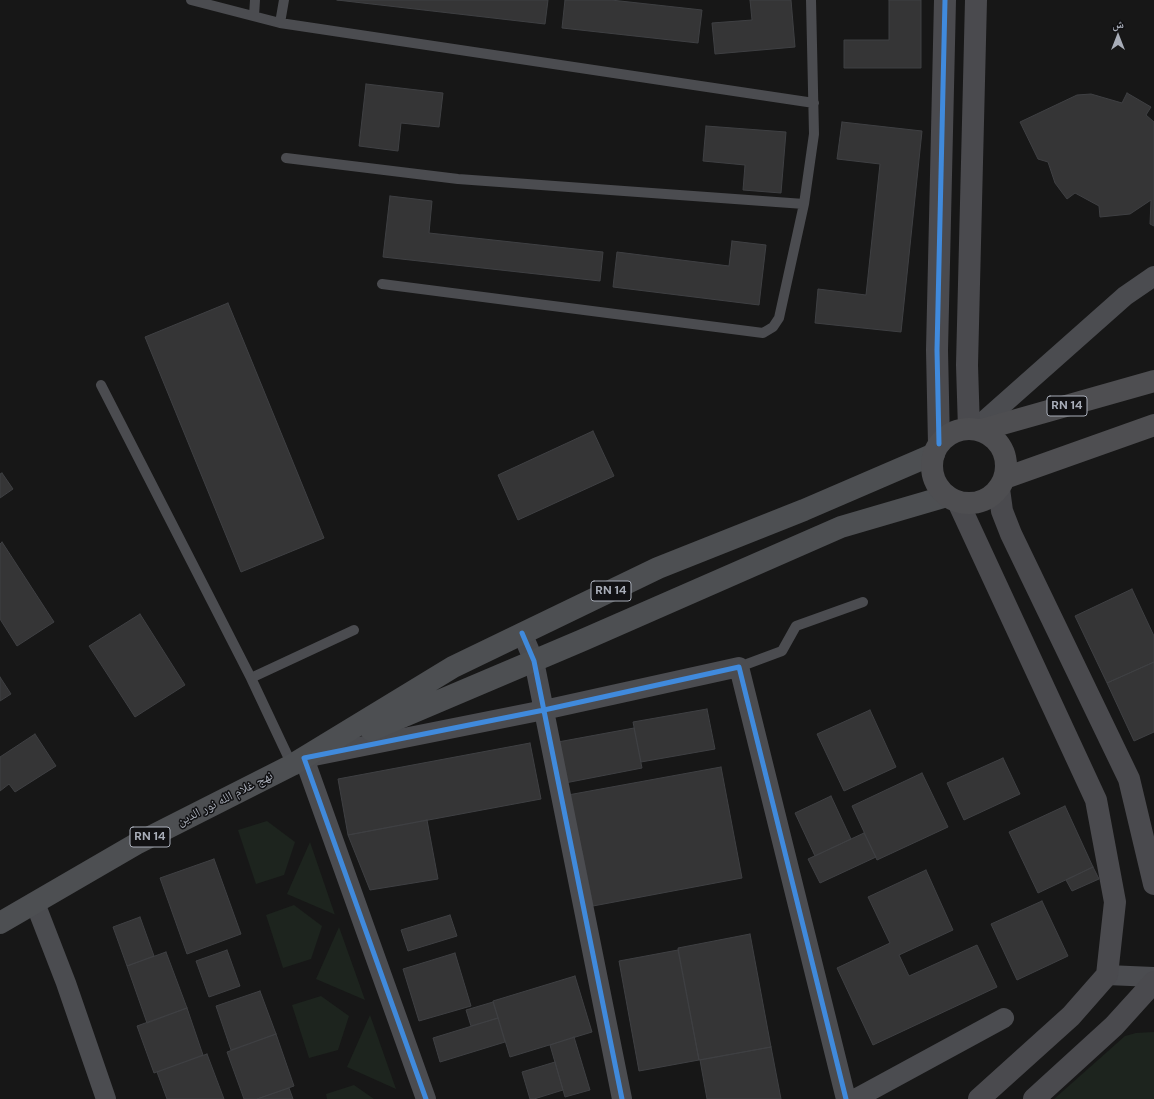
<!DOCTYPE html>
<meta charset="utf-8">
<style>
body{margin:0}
#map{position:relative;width:1154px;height:1099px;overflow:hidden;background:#171717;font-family:"DM Sans","Noto Naskh Arabic",sans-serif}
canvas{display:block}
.north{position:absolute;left:1098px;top:16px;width:40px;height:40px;-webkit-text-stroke:3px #111113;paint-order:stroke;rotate:0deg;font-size:11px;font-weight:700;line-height:16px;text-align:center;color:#a8adb8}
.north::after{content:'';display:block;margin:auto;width:14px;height:18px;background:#a8adb8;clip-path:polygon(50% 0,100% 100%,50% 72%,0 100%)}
</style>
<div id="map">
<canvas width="1154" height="1099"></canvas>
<div class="north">ش</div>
</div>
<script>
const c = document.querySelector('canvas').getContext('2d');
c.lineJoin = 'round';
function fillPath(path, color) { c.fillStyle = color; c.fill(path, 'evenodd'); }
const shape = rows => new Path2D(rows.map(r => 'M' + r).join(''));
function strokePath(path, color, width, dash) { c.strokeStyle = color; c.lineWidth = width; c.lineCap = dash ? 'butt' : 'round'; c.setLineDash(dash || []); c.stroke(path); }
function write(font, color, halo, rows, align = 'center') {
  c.font = font + ' "DM Sans","Noto Naskh Arabic",sans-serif'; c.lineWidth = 3; c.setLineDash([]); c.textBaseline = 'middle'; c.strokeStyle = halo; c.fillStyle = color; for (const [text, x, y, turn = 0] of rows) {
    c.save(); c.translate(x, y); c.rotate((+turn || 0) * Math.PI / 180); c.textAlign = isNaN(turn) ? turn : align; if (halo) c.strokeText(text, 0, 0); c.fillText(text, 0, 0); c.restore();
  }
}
const green = shape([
 [267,821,295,842,284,875,256,884,238,830],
 [310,842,335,915,336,915,287,894],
 [294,905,322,926,311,959,283,968,266,915],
 [339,927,365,1000,316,979],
 [321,996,349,1016,338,1050,309,1058,292,1005],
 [370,1015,396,1089,347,1067],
 [1154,1032,1154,1099,1054,1099,1125,1036,1136,1033],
 [354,1085,374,1099,327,1099,326,1094]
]);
const building = shape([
 [337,0,548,0,545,24,337,0],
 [565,0,611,0,702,10,698,43,562,28,565,0],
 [750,0,791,0,795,47,715,54,712,23,752,20,750,0],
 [889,0,921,0,921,68,844,68,844,40,889,40,889,0],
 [366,84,443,93,439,127,401,123,398,151,359,146,366,84],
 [1127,93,1151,107,1146,115,1154,122,1154,226,1150,224,1151,200,1130,214,1100,217,1099,206,1075,193,1067,199,1055,183,1048,162,1038,159,1020,122,1077,95,1091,94,1122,103,1127,93],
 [842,122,922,131,901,332,815,323,818,289,866,295,880,164,837,159,842,122],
 [706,126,786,132,781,193,743,190,745,165,703,161,706,126],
 [390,196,432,201,429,233,603,252,600,281,383,257,390,196],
 [732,241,766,245,759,305,613,287,617,252,729,266,732,241],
 [228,303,324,538,241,572,145,337,228,303],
 [593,431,614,476,518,520,498,475,593,431],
 [2,473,13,489,0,498,0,474,2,473],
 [2,542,54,622,17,646,0,619,0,544,2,542],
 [1132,589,1154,636,1154,662,1107,683,1075,616,1132,589],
 [140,614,185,685,135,717,89,646,140,614],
 [1154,662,1154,732,1134,741,1107,683,1154,662],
 [0,677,11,694,0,701,0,677],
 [707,709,715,749,641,762,633,722,707,709],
 [870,710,896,767,844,791,817,734,870,710],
 [634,728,642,768,565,783,558,742,634,728],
 [35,734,56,766,15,792,9,784,0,791,0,757,35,734],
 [530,743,541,799,348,835,338,779,530,743],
 [1003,758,1020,794,964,820,947,783,1003,758],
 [721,767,742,878,593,906,582,851,578,851,568,795,721,767],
 [922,773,948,827,877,860,852,806,922,773],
 [831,796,851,839,815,856,795,813,831,796],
 [1065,806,1093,867,1038,893,1009,832,1065,806],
 [427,820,438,879,370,890,348,835,427,820],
 [864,833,876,857,820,883,808,859,864,833],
 [214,859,241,934,187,954,160,878,214,859],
 [1093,867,1099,879,1072,891,1066,880,1093,867],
 [926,870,953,930,899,955,909,976,977,945,997,987,873,1045,837,968,890,943,868,897,926,870],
 [1042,901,1068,956,1017,980,991,924,1042,901],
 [450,915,457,936,408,951,401,930,450,915],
 [140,917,154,956,127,966,113,927,140,917],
 [750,934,771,1047,699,1060,678,948,750,934],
 [227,950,240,986,209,997,196,961,227,950],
 [678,950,699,1060,639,1071,619,961,678,950],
 [166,952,187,1008,147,1023,127,966,166,952],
 [455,953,471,1006,419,1021,403,969,455,953],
 [575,976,592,1032,510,1057,493,1001,575,976],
 [260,991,276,1034,231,1050,216,1006,260,991],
 [493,1002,498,1018,471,1026,466,1010,493,1002],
 [187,1008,203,1055,154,1073,137,1026,187,1008],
 [498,1018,505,1042,440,1062,433,1038,498,1018],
 [276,1034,294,1086,257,1099,244,1099,227,1052,276,1034],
 [574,1037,590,1090,565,1097,550,1045,574,1037],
 [771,1047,781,1099,707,1099,700,1060,771,1047],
 [207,1054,224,1099,167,1099,157,1072,207,1054],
 [555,1062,563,1090,534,1099,530,1099,522,1072,555,1062],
 [289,1088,293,1099,257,1099,289,1088]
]);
const lane = shape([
 [191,0,280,23,814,103],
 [254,16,255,0],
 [280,23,284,0],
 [286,158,458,179,804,204,814,134,811,0],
 [382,284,763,333,773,327,779,318,804,204],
 [101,385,251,678,292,765],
 [739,667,782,651,796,626,863,602],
 [251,678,354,630]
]);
const street = shape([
 [975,429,1125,296,1154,276],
 [522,633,534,661,622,1099],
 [35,903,66,983,106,1099],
 [1107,975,1154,977],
 [426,1099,304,758,544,710,739,667,846,1099],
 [855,1099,1004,1018]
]);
const secondary = shape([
 [969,429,967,365,976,0],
 [939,444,937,350,945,0],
 [999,489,1002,511,1011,534,1129,779,1154,884],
 [958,502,1096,800,1115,902,1107,975,1071,1016,979,1099],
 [1034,1099,1114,1026,1154,982]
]);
const primary = shape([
 [371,730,583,640,841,527,947,496],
 [0,923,136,844,292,765,453,667,658,568,804,510,934,454]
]);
const highway = shape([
 '932 466a37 37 0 1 1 74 0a37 37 0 1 1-74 0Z',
 [981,430,1154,381],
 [1005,478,1154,425]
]);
const cycleway = shape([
 [939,444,937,350,945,0],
 [522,633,534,661,622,1099],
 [426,1099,304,758,544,710,739,667,846,1099]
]);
const shields = [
 [1067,406,40],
 [611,591,40],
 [150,837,40]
];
const shieldNames = [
 ["RN 14",1067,406],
 ["RN 14",611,591],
 ["RN 14",150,837]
];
const streetNames = [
 ["نهج غلام الله نور الدين",225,799,-27]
];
fillPath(green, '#1d241e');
fillPath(building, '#353536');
strokePath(building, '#3f4043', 1);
strokePath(lane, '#4b4c50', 10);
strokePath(street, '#4b4c50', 20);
strokePath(secondary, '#4a4a4e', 22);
strokePath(primary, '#4d4f52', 22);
strokePath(highway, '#4e4e51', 22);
strokePath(cycleway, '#408adc', 5);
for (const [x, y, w] of shields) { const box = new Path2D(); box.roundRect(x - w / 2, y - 10, w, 20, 3); c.fillStyle = '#111113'; c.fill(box); strokePath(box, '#a8adb8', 1); }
write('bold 12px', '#a8adb8', null, shieldNames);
write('13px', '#a8adb8', '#111113', streetNames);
</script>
